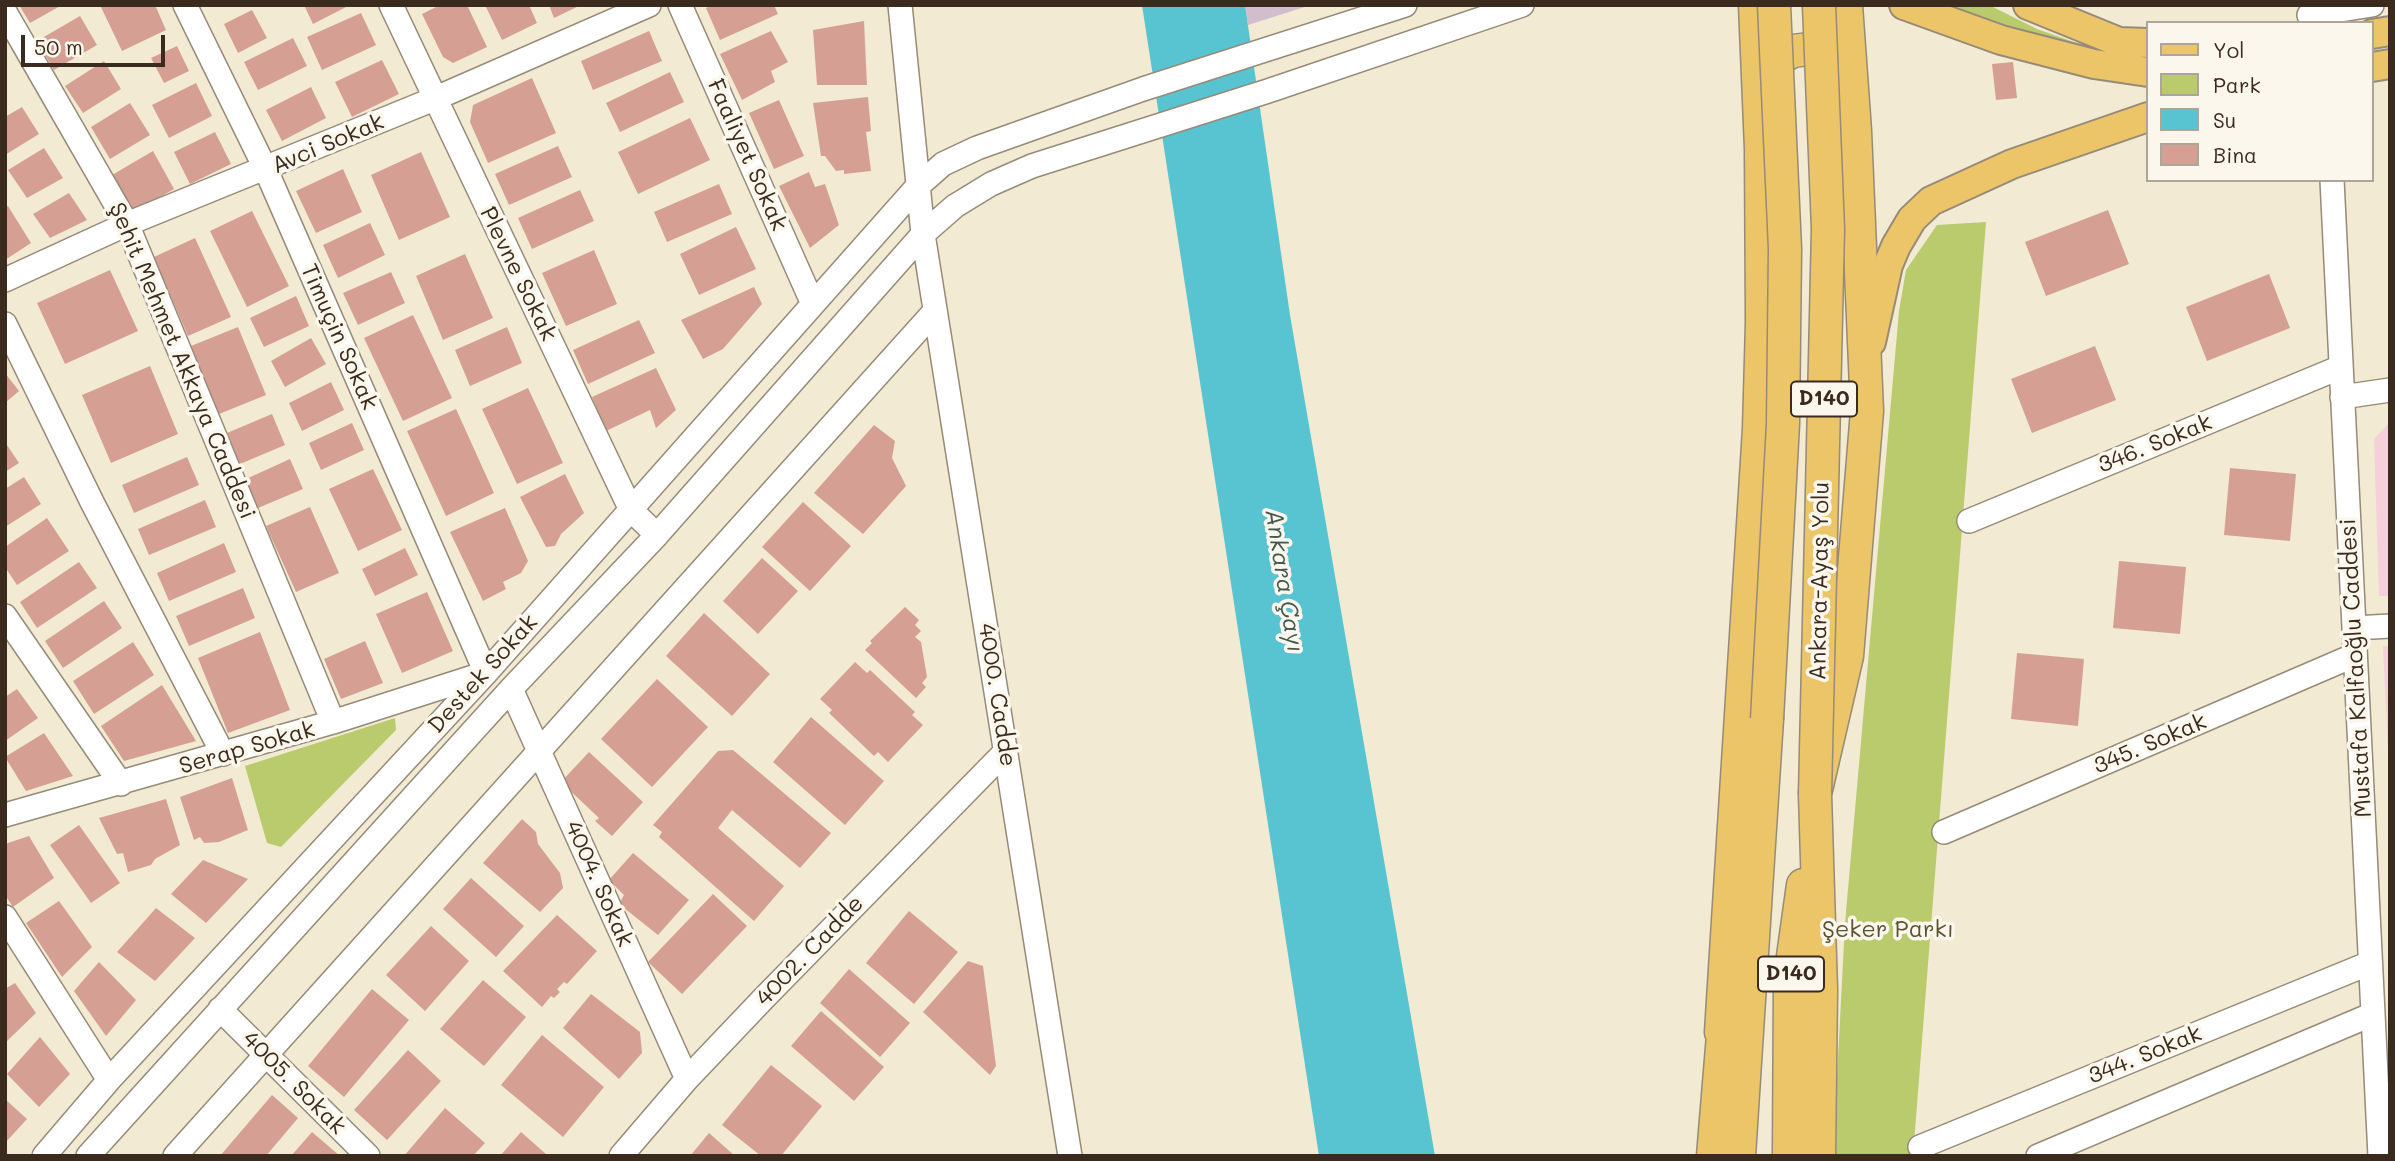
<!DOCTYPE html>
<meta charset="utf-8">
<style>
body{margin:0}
#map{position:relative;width:2395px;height:1161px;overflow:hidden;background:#f2ead2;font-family:Mali,sans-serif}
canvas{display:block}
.frame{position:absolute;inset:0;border:7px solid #3b2a1e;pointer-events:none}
.legend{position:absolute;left:2146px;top:21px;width:228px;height:161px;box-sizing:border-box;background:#fbf7ec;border:2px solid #aea59a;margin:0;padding:9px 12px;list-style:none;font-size:21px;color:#3b2a1e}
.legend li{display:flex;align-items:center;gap:14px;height:35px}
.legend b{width:35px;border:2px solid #aea59a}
.scale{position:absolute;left:21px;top:35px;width:144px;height:32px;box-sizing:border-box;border:4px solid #3b2a1e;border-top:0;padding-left:9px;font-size:21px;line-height:24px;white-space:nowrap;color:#3b2a1e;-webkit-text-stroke:5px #fbf7ec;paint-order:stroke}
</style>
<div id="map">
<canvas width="2395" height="1161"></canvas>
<div class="frame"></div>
<ul class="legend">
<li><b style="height:9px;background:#edc569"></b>Yol</li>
<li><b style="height:19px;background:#bacb6e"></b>Park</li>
<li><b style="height:19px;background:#58c4d1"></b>Su</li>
<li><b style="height:19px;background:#d5a093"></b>Bina</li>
</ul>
<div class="scale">50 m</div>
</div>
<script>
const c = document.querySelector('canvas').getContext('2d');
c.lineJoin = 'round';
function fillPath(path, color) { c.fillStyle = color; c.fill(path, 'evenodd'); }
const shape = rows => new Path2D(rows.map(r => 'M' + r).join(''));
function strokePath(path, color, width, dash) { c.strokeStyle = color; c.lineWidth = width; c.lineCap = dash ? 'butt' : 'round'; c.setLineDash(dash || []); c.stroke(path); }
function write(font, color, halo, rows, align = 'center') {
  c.font = font + ' Mali,sans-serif'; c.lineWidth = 7; c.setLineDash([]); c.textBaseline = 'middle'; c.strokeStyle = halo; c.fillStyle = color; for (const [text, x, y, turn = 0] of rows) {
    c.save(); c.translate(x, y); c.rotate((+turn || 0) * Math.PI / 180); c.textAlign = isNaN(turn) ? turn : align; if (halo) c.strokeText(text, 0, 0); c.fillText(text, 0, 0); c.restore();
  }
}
const built = shape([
 [2390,422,2390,596,2379,596,2374,439],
 [2383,646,2390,646,2390,793]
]);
const industrial = shape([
 [1245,5,1311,5,1248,25]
]);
const green = shape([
 [1950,5,1989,5,2037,29,2074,42,2148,57,2148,65,2028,34],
 [1986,222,1913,1156,1833,1156,1845,923,1899,311,1906,270,1937,225],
 [395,718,396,730,281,847,267,843,245,766]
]);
const water = shape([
 [1142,5,1245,5,1290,315,1435,1156,1319,1156]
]);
const building = shape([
 [19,5,62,5,30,23],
 [100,5,155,5,166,30,122,51],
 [304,5,350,5,313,24],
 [440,5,467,5,487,47,453,63,443,57,422,14],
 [485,5,529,5,537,23,502,40],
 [549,5,581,5,554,18],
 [712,5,774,5,778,14,720,40,706,8],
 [252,10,267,38,238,53,224,24],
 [361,13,376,45,322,70,307,37],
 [80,16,97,45,54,70,37,41],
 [864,21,867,85,817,85,813,30],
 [649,31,662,61,593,90,581,61],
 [771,31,788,62,771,71,775,82,742,100,720,54],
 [293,38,307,66,258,90,244,62],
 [177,46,189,71,164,83,151,58],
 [382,60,399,94,352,117,335,82],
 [104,61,121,89,83,113,65,86],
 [2013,62,2017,98,1996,100,1992,64],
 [670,72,684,102,620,132,606,103],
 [532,78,556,133,488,163,470,122,473,105],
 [196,83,212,116,169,138,152,105],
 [311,87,326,118,282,141,266,110],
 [868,97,871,131,866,132,871,171,844,174,844,170,836,171,825,156,821,156,813,103],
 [779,100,804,156,774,169,749,113],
 [130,103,150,135,110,159,91,127],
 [22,107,39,134,5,155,5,117],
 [690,118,710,160,638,194,618,152],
 [215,132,231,164,190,184,174,152],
 [558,146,572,177,509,205,495,174],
 [44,148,63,178,27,198,8,170],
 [153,151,174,189,134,212,112,175],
 [421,152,450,217,399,240,371,175],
 [343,169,362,212,316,233,296,191],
 [809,172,815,187,825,184,839,225,810,248,779,186],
 [719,184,732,214,667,242,654,212],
 [580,190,594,221,532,249,518,218],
 [69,193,87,220,50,238,33,214],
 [8,206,31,243,5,260,5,208],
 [2108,210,2129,264,2046,296,2025,242],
 [252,211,289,286,247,307,210,231],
 [370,223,385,255,338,278,323,245],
 [736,227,756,269,699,295,680,254],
 [195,238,231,317,188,336,154,257],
 [594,250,617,304,566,326,542,273],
 [465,254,493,318,443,340,416,276],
 [110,270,138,331,65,364,37,303],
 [391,272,405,303,358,325,343,293],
 [2269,274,2290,328,2207,361,2186,307],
 [754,287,762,304,723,349,703,359,681,320],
 [296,296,309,326,264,347,250,318],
 [413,315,452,398,403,421,364,338],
 [639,320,655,353,588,384,573,350],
 [238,327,266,395,219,414,191,346],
 [507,327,522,363,470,386,455,350],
 [311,338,326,364,285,387,271,361],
 [2095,346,2116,400,2032,433,2011,379],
 [150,366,178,434,111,463,82,395],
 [656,368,676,410,656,428,650,410,606,431,592,397],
 [5,373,19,391,5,403],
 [331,382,344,410,302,431,289,403],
 [528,388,563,463,517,484,482,409],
 [456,409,494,493,446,516,407,431],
 [272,414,285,445,240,464,227,433],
 [352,423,364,450,321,470,309,443],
 [874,425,895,441,892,458,906,486,863,534,814,493],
 [5,442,19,463,5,472],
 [187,457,199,485,134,513,122,485],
 [290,459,303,489,258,508,246,479],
 [2230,468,2296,474,2290,541,2224,535],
 [373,469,402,530,358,551,329,489],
 [565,474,584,513,561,534,555,546,546,547,520,497],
 [24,477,41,504,5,527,5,489],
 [205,500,216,527,149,555,138,529],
 [803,502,851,546,810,591,762,547],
 [310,507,339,573,296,592,266,526],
 [505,508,528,561,521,573,503,582,506,589,483,601,450,532],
 [47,518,69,551,17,585,5,567,5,547],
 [224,543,236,572,169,601,157,573],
 [405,548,418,575,375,596,362,569],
 [762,558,798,591,758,634,723,601],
 [2119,561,2186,567,2180,634,2113,628],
 [79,562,97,588,37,628,20,602],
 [243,588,255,618,189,646,176,616],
 [427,592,453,651,402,673,376,614],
 [104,601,122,628,63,668,45,641],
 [905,607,919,620,915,625,921,631,915,637,921,642,927,677,922,683,926,687,916,698,865,650,872,643,870,641],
 [704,613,770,674,732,716,666,656],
 [260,632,290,710,228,733,198,658],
 [365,641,383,683,341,699,324,659],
 [133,642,154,675,94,714,73,681],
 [2017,653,2084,659,2078,726,2011,719],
 [855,662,867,673,870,670,915,712,912,715,923,725,888,762,878,752,874,756,829,713,832,710,820,699],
 [657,679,708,727,652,787,601,739],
 [162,685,196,741,124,761,101,726],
 [17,689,38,718,5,741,5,697],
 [811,717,884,781,845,825,773,762],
 [44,733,73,776,26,791,5,757],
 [733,750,831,833,800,868,732,810,718,828,784,886,754,921,659,837,662,832,653,825,718,751],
 [589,752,643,802,612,836,595,821,599,818,561,782],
 [232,778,248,830,219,842,204,843,200,837,194,840,180,797],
 [166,799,180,845,155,859,151,865,128,872,123,853,117,854,99,818],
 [522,819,536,832,538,844,560,873,563,888,540,912,483,863],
 [79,825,120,883,91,903,50,845],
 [29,836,54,878,13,907,5,895,5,844],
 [633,853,689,900,658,935,619,904,624,895,609,880],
 [203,860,248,879,206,923,171,894],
 [471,878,524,926,496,957,443,909],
 [713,894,747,926,682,994,648,962],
 [59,901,92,947,62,977,26,923],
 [156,908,195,938,155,981,117,952],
 [909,911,958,952,914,1004,866,963],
 [557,915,597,951,567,984,564,982,557,989,560,992,554,998,551,996,542,1007,503,971],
 [431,926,469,961,425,1011,386,975],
 [968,961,983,966,996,1066,990,1075,923,1012],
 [99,962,136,1000,106,1036,74,991],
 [849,969,910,1023,880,1057,820,1003],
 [483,980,526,1017,484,1066,440,1029],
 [15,983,36,1013,5,1043,5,989],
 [372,989,409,1020,344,1097,308,1066],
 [591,994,640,1032,642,1053,619,1079,563,1028],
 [821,1011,884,1067,854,1101,791,1046],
 [542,1035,604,1087,563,1137,501,1085],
 [40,1037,70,1074,39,1107,7,1074],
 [408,1050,441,1081,387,1140,354,1110],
 [771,1065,822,1106,781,1156,761,1156,722,1125],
 [272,1095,298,1118,266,1156,220,1156],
 [5,1099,27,1119,5,1143],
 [445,1108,485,1143,473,1156,404,1156],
 [312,1132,340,1156,291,1156],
 [521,1132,546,1154,545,1156,500,1156],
 [709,1133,735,1156,690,1156]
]);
const minor = shape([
 [391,5,631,510,657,535],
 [680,5,813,304],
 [900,5,923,234,1070,1156],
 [5,12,127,224,333,722],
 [2309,15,2372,5],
 [2332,180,2380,1156],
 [5,280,127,224,434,99,649,5],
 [5,324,92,502,223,754],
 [2342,397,2390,390],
 [1969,521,2341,367],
 [5,616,121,784],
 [2354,628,2390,626],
 [511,689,687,1079],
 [5,815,333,722,486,673,266,170,185,5],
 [1944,832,2355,655],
 [5,917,109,1080],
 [220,1009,368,1156],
 [1920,1147,2370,963],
 [44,1156,109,1080,486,673,917,187,943,164,977,148,1143,89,1405,5],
 [88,1156,511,689,657,535,923,234,955,206,991,184,1032,166,1268,91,1522,5],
 [175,1156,935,311],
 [621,1156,687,1079,765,997,1006,751],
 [2038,1156,2373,1014]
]);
const major = shape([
 [1904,5,2001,40,2094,64,2148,72],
 [2028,5,2119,42,2148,43],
 [2372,34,2390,31],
 [2372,67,2390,64],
 [1871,342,1888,265,1896,246,1912,219,1931,201,2012,164,2148,117]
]);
const highway = shape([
 [1760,79,1771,63,1793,51,1809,49,1826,52,1843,63],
 [1721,1032,1759,429,1762,323,1761,149,1755,5],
 [1713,1156,1725,1011],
 [1739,1156,1767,719],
 [1789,1156,1790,978,1803,885],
 [1819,1156,1821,990,1815,794,1847,656,1867,411,1855,131,1846,5]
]);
const highwayBridge = shape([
 [1767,719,1783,424,1785,249,1774,5],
 [1815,794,1828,229,1819,5]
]);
const shields = [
 [1824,399,66],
 [1791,974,66]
];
const shieldNames = [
 ["D140",1824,399],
 ["D140",1791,974]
];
const streetNames = [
 ["Avci Sokak",328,144,-23],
 ["Faaliyet Sokak",747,155,66],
 ["Plevne Sokak",518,274,64],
 ["Timuçin Sokak",339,337,66],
 ["Şehit Mehmet Akkaya Caddesi",182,361,67],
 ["346. Sokak",2155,444,-22],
 ["Ankara-Ayaş Yolu",1820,581,-89],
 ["Mustafa Kalfaoğlu Caddesi",2356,668,-93],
 ["Destek Sokak",483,674,-48],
 ["4000. Cadde",997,695,81],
 ["345. Sokak",2150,744,-23],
 ["Serap Sokak",247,748,-16],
 ["4004. Sokak",599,884,66],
 ["4002. Cadde",810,951,-46],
 ["344. Sokak",2145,1055,-22],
 ["4005. Sokak",294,1083,45]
];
const parkNames = [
 ["Şeker Parkı",1888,930]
];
const waterNames = [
 ["Ankara Çayı",1284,581,81]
];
fillPath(built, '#f5cfda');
fillPath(industrial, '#d1bdcb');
fillPath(green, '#bacb6e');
fillPath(water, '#58c4d1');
fillPath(building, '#d5a093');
strokePath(minor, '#968a78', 26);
strokePath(major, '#968a78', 32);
strokePath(highway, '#968a78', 35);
strokePath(minor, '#fff', 23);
strokePath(major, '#edc569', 28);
strokePath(highway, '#edc569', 32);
strokePath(highwayBridge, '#968a78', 35, []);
strokePath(highwayBridge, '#edc569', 32);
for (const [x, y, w] of shields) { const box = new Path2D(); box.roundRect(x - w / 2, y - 17.5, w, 35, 5); c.fillStyle = '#fbf7ec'; c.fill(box); strokePath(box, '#3b2a1e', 2); }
write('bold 21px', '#3b2a1e', null, shieldNames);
write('23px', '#3b2a1e', '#fbf7ec', streetNames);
write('23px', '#5b5232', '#fbf7ec', parkNames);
write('italic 24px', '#445854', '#fbf7ec', waterNames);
</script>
